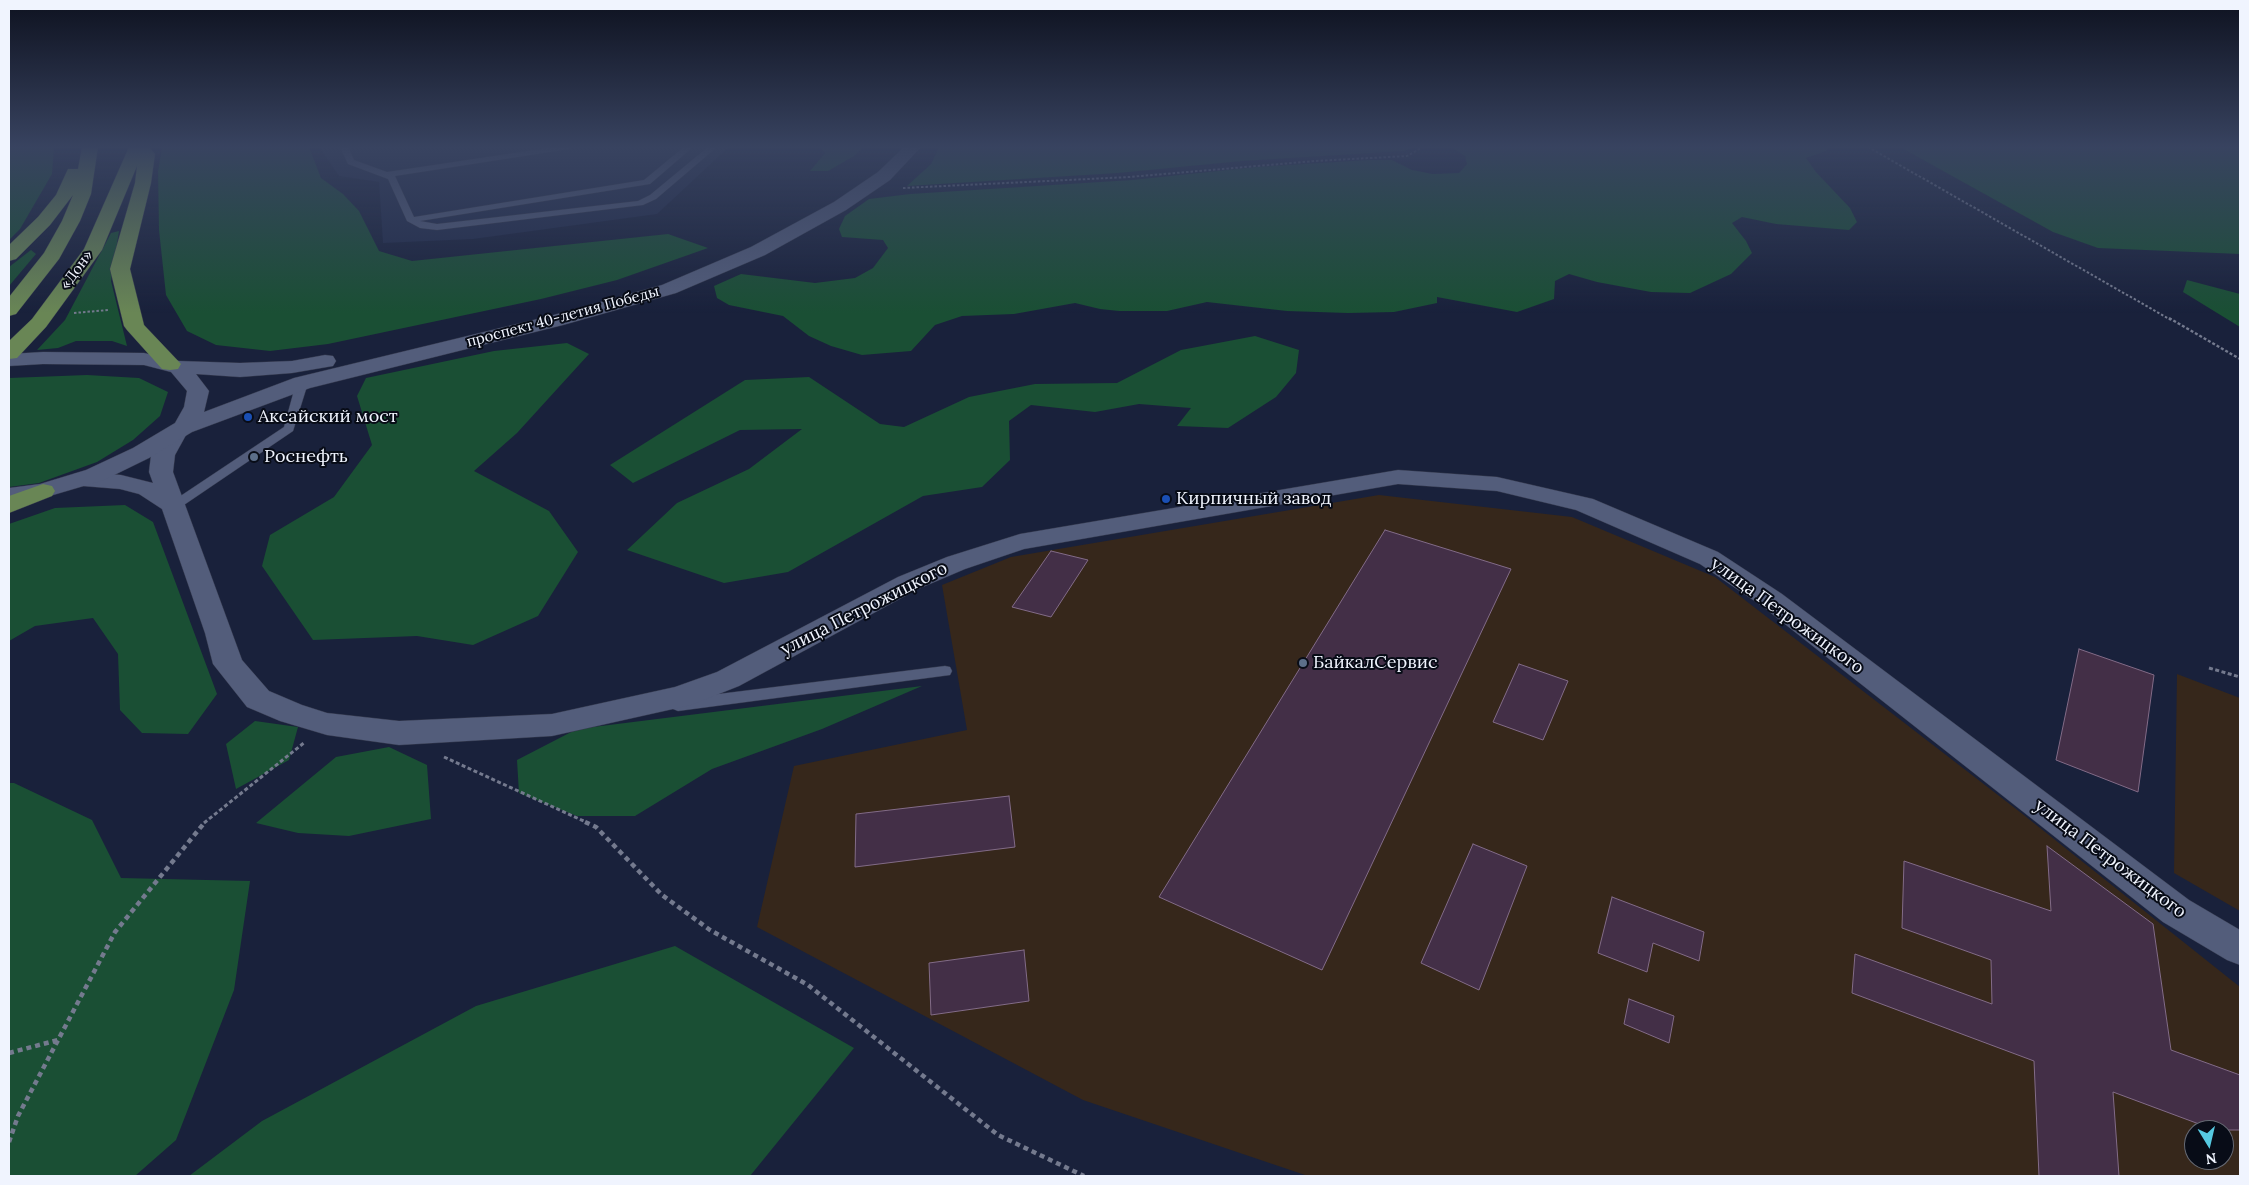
<!DOCTYPE html>
<meta charset="utf-8">
<style>
body{margin:0}
#map{position:relative;width:2249px;height:1185px;overflow:hidden;background:#19213b;font-family:Lora,serif}
canvas{display:block}
.frame{position:absolute;inset:0;border:10px solid #f0f4fe;pointer-events:none}
.north{position:absolute;left:2184px;top:1120px;width:50px;height:50px;box-sizing:border-box;background:#080c17;border:1px solid #656973;border-radius:50%;rotate:171deg;font-size:14px;font-weight:700;line-height:20px;text-align:center;color:#f0f4fe}
.north::after{content:'';display:block;margin:auto;width:18px;height:22px;background:#56c9e1;clip-path:polygon(50% 0,100% 100%,50% 72%,0 100%)}
</style>
<div id="map">
<canvas width="2249" height="1185"></canvas>
<div class="frame"></div>
<div class="north">N</div>
</div>
<script>
const c = document.querySelector('canvas').getContext('2d');
c.lineJoin = 'round';
function fillPath(path, color) { c.fillStyle = color; c.fill(path, 'evenodd'); }
const shape = rows => new Path2D(rows.map(r => 'M' + r).join(''));
function strokePath(path, color, width, dash) { c.strokeStyle = color; c.lineWidth = width; c.lineCap = dash ? 'butt' : 'round'; c.setLineDash(dash || []); c.stroke(path); }
function write(font, color, halo, rows, align = 'center') {
  c.font = font + ' Lora,serif'; c.lineWidth = 4; c.setLineDash([]); c.textBaseline = 'middle'; c.strokeStyle = halo; c.fillStyle = color; for (const [text, x, y, turn = 0] of rows) {
    c.save(); c.translate(x, y); c.rotate((+turn || 0) * Math.PI / 180); c.textAlign = isNaN(turn) ? turn : align; if (halo) c.strokeText(text, 0, 0); c.fillText(text, 0, 0); c.restore();
  }
}
const built = shape([
 [322,147,729,147,657,214,473,239,383,243,379,182,339,176,321,150]
]);
const industrial = shape([
 [1379,495,1572,517,1715,577,2020,812,2240,987,2240,1176,1308,1176,1083,1100,757,927,794,766,967,730,942,585,1011,557],
 [2194,1130,2224,1130,2224,1160,2194,1160],
 [2177,674,2240,698,2240,911,2174,873]
]);
const green = shape([
 [9,147,54,147,52,174,20,229,9,240],
 [162,147,309,147,321,178,343,194,359,211,379,251,412,261,668,234,708,248,617,280,541,299,328,344,270,351,216,345,187,331,166,295,159,230,158,171],
 [819,147,864,147,854,156,828,171,810,171,825,153],
 [939,147,1415,147,1404,151,1242,161,1118,173,907,186,931,164],
 [1451,147,1829,147,1826,151,1806,158,1816,172,1850,208,1857,222,1849,230,1776,224,1742,217,1732,223,1746,241,1752,253,1731,274,1690,293,1651,292,1597,282,1569,274,1555,281,1554,299,1517,312,1437,297,1437,303,1394,312,1348,313,1287,311,1207,302,1167,311,1119,311,1100,309,1075,303,1014,314,962,316,935,325,911,351,862,355,831,346,809,336,783,316,729,305,717,298,714,286,741,274,815,283,855,278,873,268,888,248,883,240,842,237,839,229,845,216,869,199,910,194,1132,180,1256,167,1368,160,1392,160,1412,170,1433,174,1459,173,1467,164,1465,156],
 [1900,147,2240,147,2240,254,2098,248,2053,232],
 [119,231,111,281,127,346,112,341,76,341,58,348,37,350,65,320,111,233],
 [31,250,36,254,9,286,9,267],
 [2187,280,2240,294,2240,327,2183,292],
 [1255,336,1299,350,1296,373,1276,397,1228,428,1177,426,1191,408,1139,404,1095,412,1031,405,1009,421,1010,460,982,487,923,496,788,572,724,583,627,550,677,503,749,469,802,429,740,430,633,483,610,465,745,380,809,377,880,424,904,427,969,397,1035,384,1117,383,1181,350],
 [567,343,589,354,517,433,474,471,549,511,578,552,538,616,473,645,417,636,313,640,262,566,270,535,334,497,372,445,357,396,366,378,494,351],
 [87,375,139,378,168,392,160,416,133,440,97,462,39,483,9,487,9,378],
 [125,505,153,522,217,694,188,734,142,733,120,710,118,654,93,618,35,626,9,641,9,524,55,508],
 [922,686,822,729,712,769,635,816,577,816,519,793,517,760,577,729],
 [255,721,298,727,289,760,236,789,226,744],
 [389,747,427,765,431,819,349,836,298,833,256,823,336,757],
 [9,783,14,783,92,820,121,878,250,881,234,990,176,1140,135,1176,9,1176],
 [675,946,854,1048,750,1176,189,1176,262,1121,476,1006]
]);
const building = shape([
 [1385,530,1511,569,1322,970,1159,897,1385,530],
 [1051,551,1088,560,1051,617,1012,607,1051,551],
 [2079,649,2154,675,2138,792,2056,760,2079,649],
 [1519,664,1568,681,1543,740,1493,722,1519,664],
 [1009,796,1015,847,855,867,856,814,1009,796],
 [1473,844,1527,866,1479,990,1421,963,1473,844],
 [2047,846,2153,924,2171,1050,2240,1075,2240,1130,2200,1130,2199,1124,2113,1092,2119,1176,2039,1176,2034,1061,1852,993,1855,954,1992,1004,1991,960,1902,928,1904,861,2051,911,2047,846],
 [1612,897,1704,932,1699,961,1653,943,1647,972,1598,953,1612,897],
 [1024,950,1029,1001,931,1015,929,963,1024,950],
 [1629,999,1674,1016,1669,1043,1624,1024,1629,999]
]);
const pathFar3 = shape([
 [1868,147,2171,320],
 [903,188,1129,177,1315,161,1407,156,1423,147],
 [74,313,108,310]
]);
const pathFar2 = shape([
 [2169,318,2240,359]
]);
const pathFar1 = shape([
 [2209,668,2240,677],
 [444,757,588,823],
 [204,823,305,742]
]);
const path = shape([
 [585,822,596,827,662,895,710,930,808,985,998,1135,1084,1176],
 [9,1053,58,1040],
 [9,1142,18,1116,115,932,205,822]
]);
const service = shape([
 [340,147,348,147,354,160,387,172,554,147,573,147,569,149,395,176,414,217,644,180,684,147,693,147,650,184,420,221,437,224,638,201,650,195,708,147,717,147,656,199,643,205,437,230,420,228,407,221,388,179,348,164,340,147],
 [302,380,308,383,293,431,178,509,170,509,168,506,170,503,284,427,296,383,302,380],
 [945,666,950,667,952,671,950,675,678,711,673,709,670,705,673,701,678,699,945,666]
]);
const tertiary = shape([
 [174,428,182,430,186,435,175,455,173,472,242,660,269,691,302,705,327,713,399,721,552,714,675,687,717,672,898,577,947,557,1020,534,1398,470,1497,477,1593,499,1718,552,1782,594,2189,900,2240,930,2240,965,2227,960,2163,922,1762,606,1700,564,1576,510,1497,491,1398,484,1024,549,965,569,918,589,739,686,691,705,552,736,399,745,327,735,280,721,247,707,213,664,205,633,162,509,139,494,120,489,83,486,74,484,71,479,74,474,83,472,121,475,153,483,149,472,151,455,166,430,174,428]
]);
const secondary = shape([
 [904,147,921,147,890,180,846,210,765,255,676,293,563,325,310,388,192,432,149,458,104,480,43,498,9,502,9,488,40,484,86,470,133,448,175,423,184,407,187,391,171,372,144,365,43,364,9,366,9,354,43,352,144,353,179,361,240,363,292,361,325,355,333,356,336,361,333,366,292,373,240,377,196,374,209,391,204,412,294,378,550,316,662,285,751,247,834,202,878,172,904,147]
]);
const primary = shape([
 [82,147,98,147,91,194,80,221,59,259,16,314,9,316,9,297,44,253,62,221,73,195,50,225,16,259,9,261,9,245,38,217,56,195,68,169,78,169,82,147],
 [129,147,149,147,155,154,151,183,130,269,144,325,181,364,178,369,170,370,162,369,127,330,124,326,110,269,135,183,137,166,102,250,46,327,17,358,9,359,9,341,32,319,84,249,129,147],
 [43,484,52,486,55,491,52,496,9,513,9,496,43,484]
]);
const markers = [
 [248,417,5,"#1a4fb4"],
 [254,457,5,"#5c6f8a"],
 [1166,499,5,"#1a4fb4"],
 [1303,663,5,"#5c6f8a"]
];
const farStreetnames = [
 ["«Дон»",77,270,-54],
 ["проспект 40-летия Победы",563,317,-15]
];
const poiNames = [
 ["Аксайский мост",258,417],
 ["Роснефть",264,457],
 ["Кирпичный завод",1176,499],
 ["БайкалСервис",1313,663]
];
const streetNames = [
 ["улица Петрожицкого",864,609,-27],
 ["улица Петрожицкого",1787,616,36],
 ["улица Петрожицкого",2110,859,37]
];
fillPath(built, '#212b4a');
fillPath(industrial, '#36271b');
fillPath(green, '#1a4f34');
fillPath(building, '#432f47');
strokePath(building, '#826b87', 1);
strokePath(service, '#34394d', 1);
strokePath(tertiary, '#34394d', 1);
strokePath(secondary, '#34394d', 1);
strokePath(primary, '#34394d', 1);
strokePath(pathFar3, '#747a8e', 2, [2.5, 2]);
strokePath(pathFar2, '#747a8e', 2.5, [3, 2]);
strokePath(pathFar1, '#747a8e', 3, [4, 2.5]);
strokePath(path, '#747a8e', 4.5, [5, 4]);
fillPath(service, '#535d7b');
fillPath(tertiary, '#535d7b');
fillPath(secondary, '#535d7b');
fillPath(primary, '#698655');
const sky = c.createLinearGradient(0, 0, 0, 313);
sky.addColorStop(0, '#0e1220');
sky.addColorStop(0.47, '#384360');
sky.addColorStop(1, '#38436000');
c.fillStyle = sky;
c.fillRect(0, 0, 2249, 313);
for (const [x, y, r, color] of markers) { const dot = new Path2D(); dot.arc(x, y, r, 0, 2 * Math.PI); c.fillStyle = color; c.fill(dot); strokePath(dot, '#080c17', 2); }
write('15px', '#f0f4fe', '#080c17', farStreetnames);
write('18px', '#f0f4fe', '#080c17', poiNames, 'left');
write('18px', '#f0f4fe', '#080c17', streetNames);
</script>
